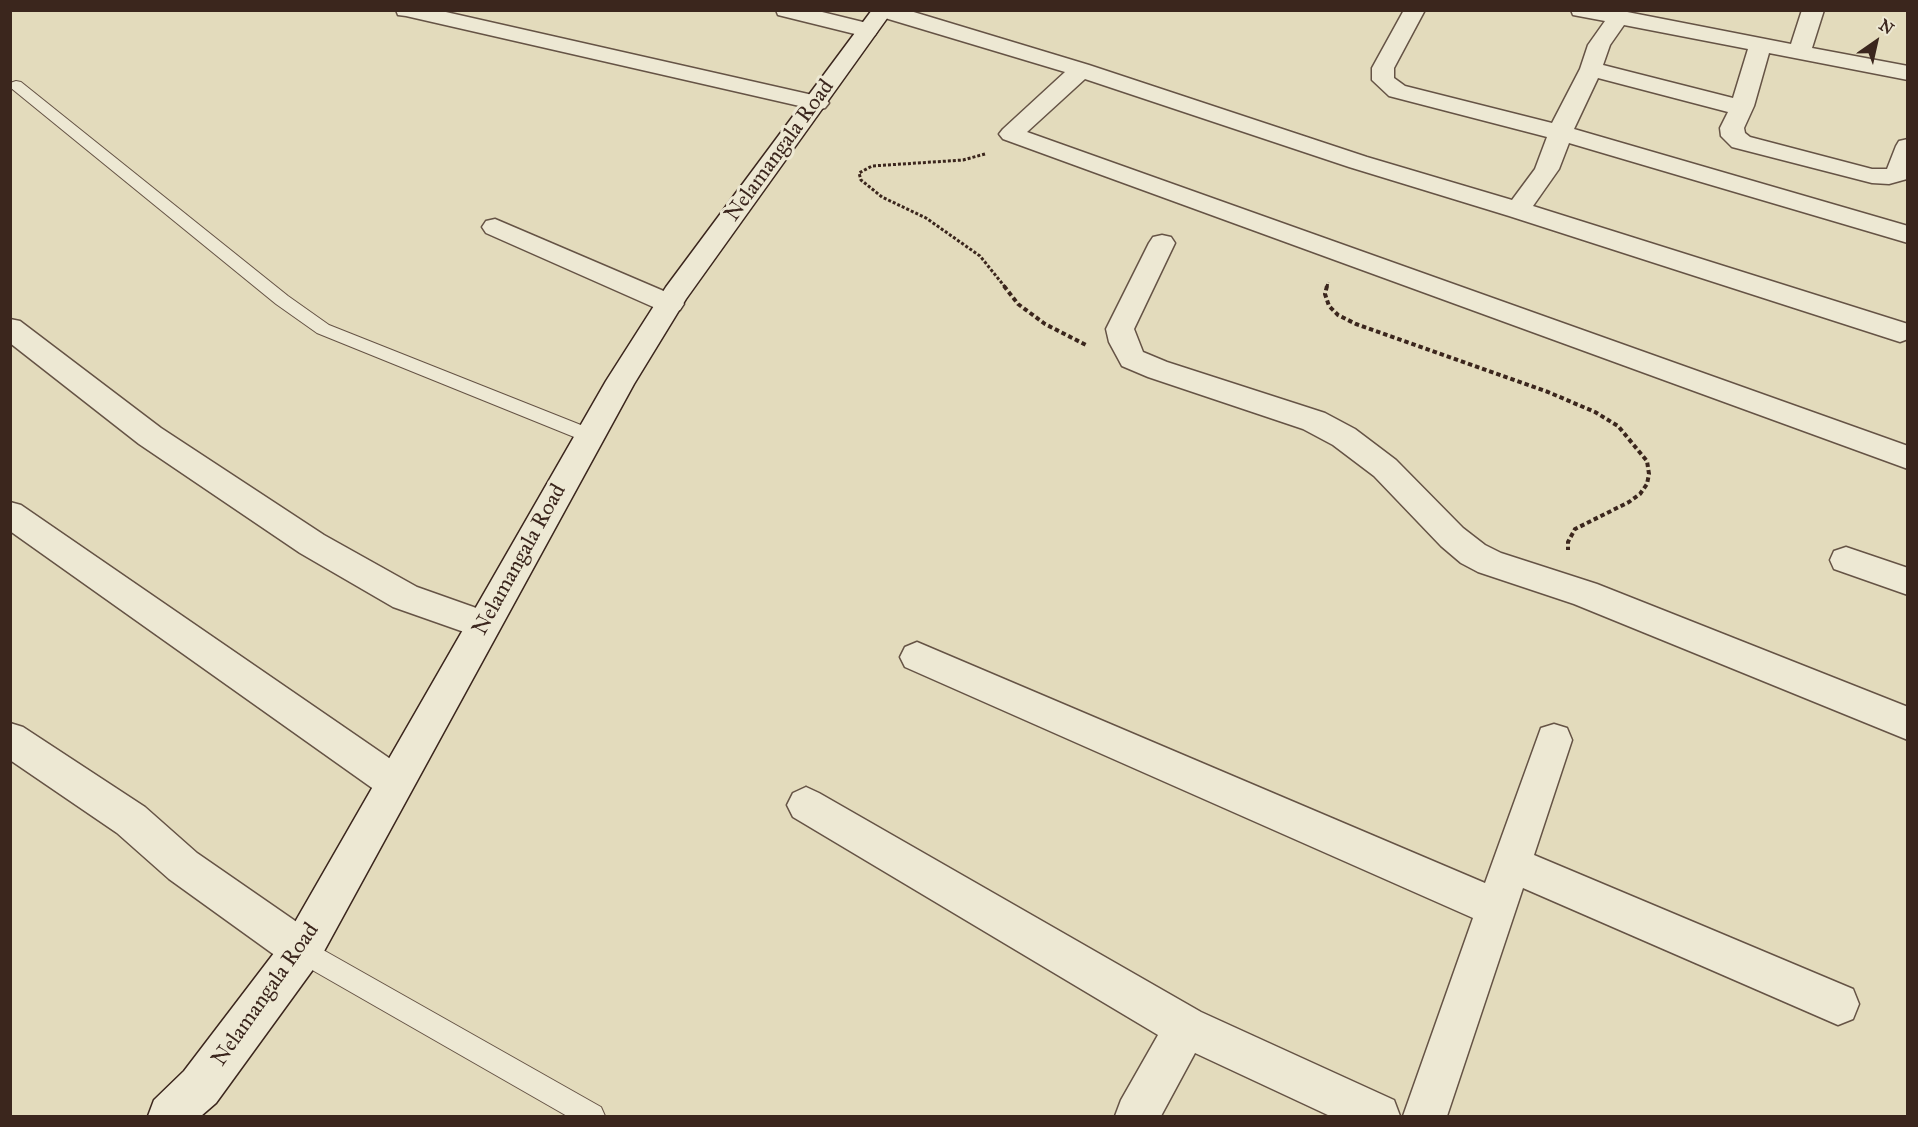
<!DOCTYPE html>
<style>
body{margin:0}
#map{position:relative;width:1918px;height:1127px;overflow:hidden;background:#e3dbbc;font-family:"IM FELL Great Primer",serif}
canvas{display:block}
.frame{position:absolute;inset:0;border:12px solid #3b261d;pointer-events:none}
.north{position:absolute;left:1846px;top:12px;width:60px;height:60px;-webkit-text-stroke:4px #ede8d3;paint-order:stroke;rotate:34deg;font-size:16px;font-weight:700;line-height:24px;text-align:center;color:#3b261d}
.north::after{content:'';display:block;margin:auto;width:21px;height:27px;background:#3b261d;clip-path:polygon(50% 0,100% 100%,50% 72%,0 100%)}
</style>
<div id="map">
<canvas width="1918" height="1127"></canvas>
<div class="frame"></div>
<div class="north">N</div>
</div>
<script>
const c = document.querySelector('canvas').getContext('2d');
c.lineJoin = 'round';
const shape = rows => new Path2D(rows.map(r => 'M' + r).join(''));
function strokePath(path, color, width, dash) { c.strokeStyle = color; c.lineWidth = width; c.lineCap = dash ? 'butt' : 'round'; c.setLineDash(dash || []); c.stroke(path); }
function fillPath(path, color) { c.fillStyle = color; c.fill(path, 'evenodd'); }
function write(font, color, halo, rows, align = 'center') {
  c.font = font + ' "IM FELL Great Primer",serif'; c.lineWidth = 6; c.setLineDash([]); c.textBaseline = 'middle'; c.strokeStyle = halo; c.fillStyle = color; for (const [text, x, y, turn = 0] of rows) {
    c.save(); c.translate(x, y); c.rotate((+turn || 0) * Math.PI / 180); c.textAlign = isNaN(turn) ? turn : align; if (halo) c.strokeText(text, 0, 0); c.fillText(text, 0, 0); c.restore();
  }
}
const pathFar1 = shape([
 [985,154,963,160,872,166,859,173,861,180,882,197,926,218,980,256,1005,287],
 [1327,287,1328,282]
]);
const path = shape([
 [1004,286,1018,304,1045,324,1086,345],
 [1327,286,1325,294,1329,306,1338,315,1356,324,1548,392,1595,412,1618,426,1647,461,1649,474,1647,484,1640,494,1629,502,1575,529,1568,542,1568,550]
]);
const lane = shape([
 [16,81,21,82,288,296,329,325,596,431,599,436,596,441,590,443,584,441,317,333,276,304,11,88,10,83,16,81],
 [302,938,601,1107,605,1116,567,1116,293,959,290,950,293,941,302,938]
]);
const street = shape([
 [396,10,437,10,817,96,825,98,829,103,825,108,817,110,406,16,398,15,396,10],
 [776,10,814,10,875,25,878,30,875,35,867,37,778,15,776,10],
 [873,10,907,10,1089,65,1367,157,1512,200,1535,169,1547,137,1389,96,1372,80,1372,68,1404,10,1425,10,1394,68,1394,78,1405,86,1552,123,1580,69,1588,45,1605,21,1573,15,1571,10,1617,10,1791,44,1802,10,1824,10,1812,48,1908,66,1908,80,1769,53,1754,106,1744,128,1745,133,1750,137,1872,169,1887,169,1896,146,1899,141,1908,139,1907,179,1889,184,1872,183,1732,147,1721,136,1720,128,1728,112,1598,78,1574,129,1908,226,1908,243,1569,143,1559,169,1533,206,1908,324,1908,339,1900,342,1509,216,1349,167,1085,79,1027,132,1908,446,1908,469,1003,139,999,134,1003,129,1065,72,875,15,873,10],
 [1624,25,1748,49,1733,98,1603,65,1610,45,1624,25],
 [495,219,680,298,684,304,680,310,670,313,660,310,486,233,482,227,486,221,495,219],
 [1162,235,1171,237,1175,243,1134,329,1143,352,1167,362,1325,413,1355,429,1396,460,1463,528,1485,545,1501,553,1597,584,1908,707,1908,740,1574,604,1478,572,1461,563,1441,546,1374,476,1333,445,1303,429,1148,377,1122,366,1109,342,1106,329,1149,243,1153,237,1162,235],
 [10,319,20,321,161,428,324,535,417,587,496,615,501,625,496,635,484,639,393,607,300,553,139,444,10,343,10,319],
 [10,502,21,505,408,771,414,783,408,795,395,800,382,795,10,531,10,502],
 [1846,547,1908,568,1908,595,1834,569,1830,560,1834,551,1846,547],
 [917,642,1485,883,1541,728,1554,724,1567,728,1572,740,1534,855,1853,989,1859,1004,1853,1019,1838,1025,1523,888,1447,1116,1403,1116,1473,918,905,667,900,657,905,647,917,642],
 [10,723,23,727,145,807,197,853,317,936,323,950,317,964,302,970,287,964,169,879,117,833,10,760,10,723],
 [806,787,819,793,1201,1012,1394,1100,1400,1116,1330,1116,1195,1053,1161,1116,1115,1116,1121,1100,1158,1035,793,817,787,805,793,793,806,787]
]);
const secondary = shape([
 [872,10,893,10,686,299,634,384,317,964,216,1103,201,1116,148,1116,154,1100,184,1071,287,936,606,381,666,287,872,10]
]);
const streetNames = [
 ["Nelamangala Road",780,151,-54],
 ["Nelamangala Road",520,560,-61],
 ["Nelamangala Road",266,995,-55]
];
strokePath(lane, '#655345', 2);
strokePath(street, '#655345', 3);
strokePath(secondary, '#3b261d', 3);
strokePath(pathFar1, '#3b261d', 3, [3, 2]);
strokePath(path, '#3b261d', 4, [4.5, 3]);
fillPath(lane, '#ede8d3');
fillPath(street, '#ede8d3');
fillPath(secondary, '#ede8d3');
write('22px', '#3b261d', '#ede8d3', streetNames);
</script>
